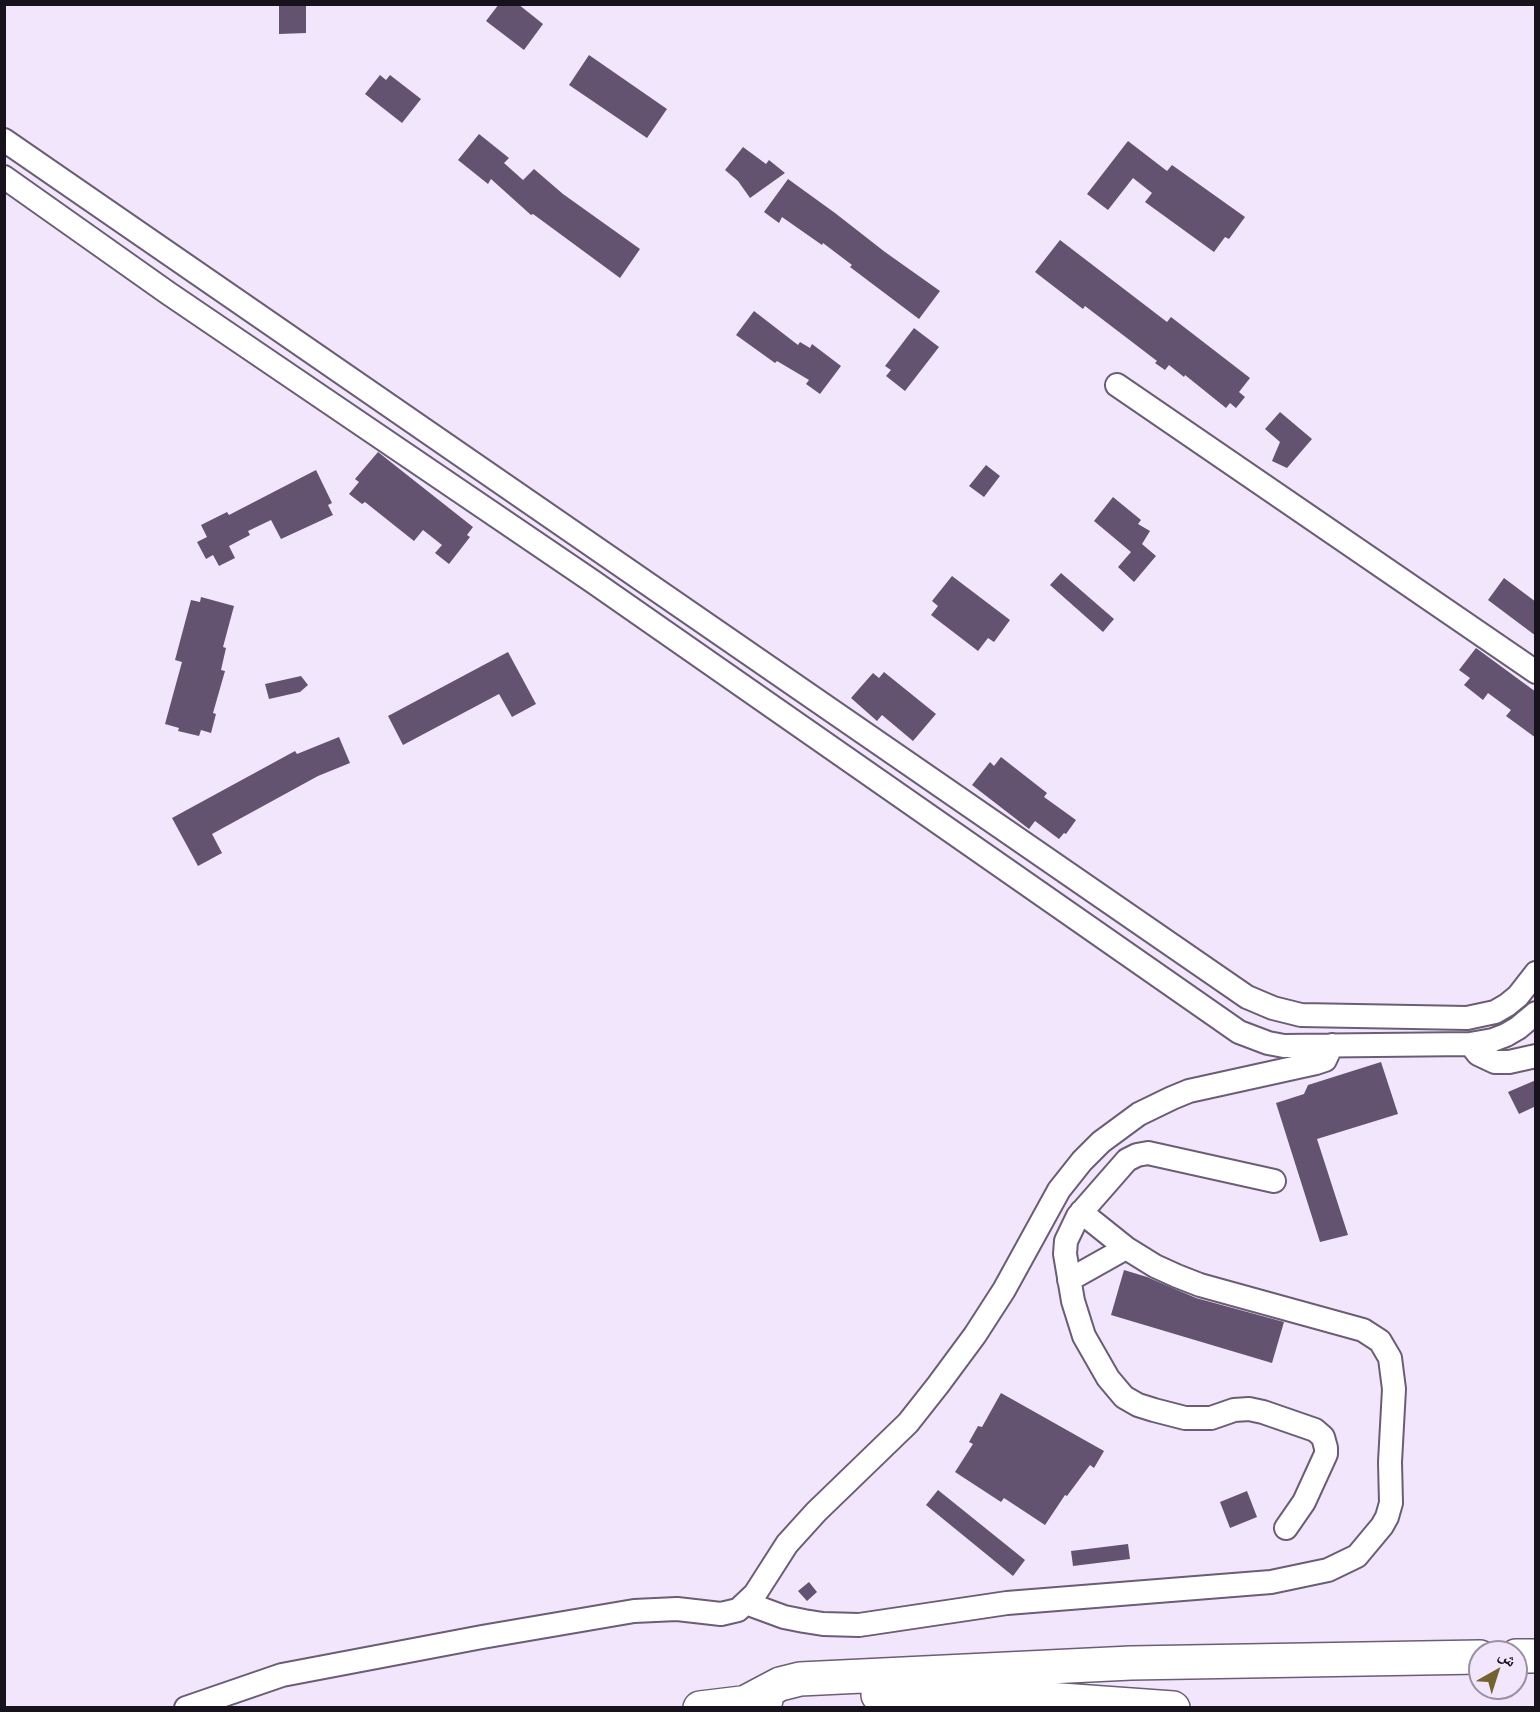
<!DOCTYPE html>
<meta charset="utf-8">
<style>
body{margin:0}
#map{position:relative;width:1540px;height:1712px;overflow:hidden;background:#f2e6fd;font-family:Quicksand,"Noto Naskh Arabic",sans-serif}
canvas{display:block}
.frame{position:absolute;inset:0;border:6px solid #17121b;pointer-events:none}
.north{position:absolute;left:1468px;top:1640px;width:60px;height:60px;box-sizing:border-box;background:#f2e6fd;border:2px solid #9a91a3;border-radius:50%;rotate:39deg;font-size:16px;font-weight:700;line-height:24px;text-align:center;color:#17121b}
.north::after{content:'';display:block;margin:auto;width:21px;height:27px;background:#746331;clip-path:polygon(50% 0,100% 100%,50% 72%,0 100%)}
</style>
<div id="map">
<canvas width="1540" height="1712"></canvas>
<div class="frame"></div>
<div class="north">ش</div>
</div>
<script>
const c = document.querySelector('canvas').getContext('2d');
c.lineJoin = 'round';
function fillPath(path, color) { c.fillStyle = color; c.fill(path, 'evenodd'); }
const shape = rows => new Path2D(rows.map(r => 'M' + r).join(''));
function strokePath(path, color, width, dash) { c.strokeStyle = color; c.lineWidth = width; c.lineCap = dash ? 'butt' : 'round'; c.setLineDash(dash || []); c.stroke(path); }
const building = shape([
 [279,4,306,4,306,33,279,34],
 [499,4,518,4,543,24,524,50,486,21],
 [589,55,667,109,647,138,569,85],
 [380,75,386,80,390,75,421,99,402,123,365,94],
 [479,134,509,158,504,163,523,180,534,169,563,194,640,249,620,278,533,214,531,215,491,179,488,184,458,160],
 [1128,141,1167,171,1172,165,1245,217,1229,239,1225,237,1214,252,1145,202,1152,193,1133,178,1108,210,1087,194],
 [743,147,766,164,769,160,785,173,750,198,738,181,725,170],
 [788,179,835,213,885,252,940,291,919,319,850,267,852,265,823,243,822,245,782,217,779,223,764,212],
 [1060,240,1167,322,1171,317,1250,378,1239,392,1245,397,1236,408,1230,403,1226,408,1185,375,1184,377,1169,365,1165,370,1155,363,1157,361,1085,306,1083,309,1035,272],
 [754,311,798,345,800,342,810,348,812,344,841,366,820,394,806,384,809,380,777,361,775,363,736,335],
 [914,328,939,347,905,391,886,376,891,370,885,366],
 [1280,412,1312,439,1287,468,1272,461,1280,442,1265,429],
 [378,452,473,527,467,535,470,537,449,564,435,553,442,545,423,530,414,541,365,502,362,504,349,494,359,482,355,479],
 [986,465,1000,476,984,497,969,486],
 [316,470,332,503,328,505,333,515,281,539,271,520,248,531,250,535,229,546,235,558,219,566,213,555,206,559,197,542,207,537,201,525,227,512,229,515],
 [1113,497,1141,520,1138,524,1150,531,1142,544,1156,556,1134,582,1118,567,1131,552,1094,521],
 [1061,573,1114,619,1103,632,1050,585],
 [952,576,1010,620,994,642,988,638,978,651,931,615,938,606,932,601],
 [1504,578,1536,602,1536,636,1488,600],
 [201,597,234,606,223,647,226,648,221,670,225,671,213,713,216,714,211,733,201,730,199,736,178,731,179,728,165,724,182,662,175,660,191,600,200,602],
 [1476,648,1536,692,1536,738,1506,716,1511,710,1488,693,1483,700,1464,685,1470,678,1459,670],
 [508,652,536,704,512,717,499,694,403,745,388,716],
 [884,672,936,714,913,741,882,715,877,721,851,698,873,673,879,678],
 [301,676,308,685,300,692,269,699,265,684],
 [339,737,350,763,318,776,212,834,222,853,198,866,172,818,295,751,297,754],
 [1001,757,1047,793,1044,797,1076,820,1066,834,1064,833,1059,839,1035,821,1029,829,972,785,990,762,994,766],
 [1381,1062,1398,1114,1317,1139,1348,1235,1320,1242,1276,1103,1304,1094,1308,1085],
 [1536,1080,1536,1106,1519,1114,1508,1092],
 [1124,1270,1147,1277,1196,1298,1284,1322,1272,1363,1111,1315],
 [1001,1393,1104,1451,1094,1468,1090,1465,1067,1496,1065,1495,1045,1525,1004,1498,1001,1502,955,1472,973,1444,969,1442,978,1426,982,1427],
 [938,1490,1025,1560,1013,1576,926,1505],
 [1247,1491,1257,1517,1230,1528,1220,1502],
 [1128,1544,1130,1559,1073,1566,1071,1551],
 [809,1582,817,1592,807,1601,798,1591]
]);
const minor = shape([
 [4,140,1247,997,1273,1008,1301,1015,1467,1018,1495,1012,1507,1005,1518,996,1536,973],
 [4,177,168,293,592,581,1239,1032,1268,1043,1284,1046,1470,1044,1493,1040,1506,1035,1518,1028,1536,1013],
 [1117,385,1536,672],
 [1470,1044,1478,1054,1495,1062,1509,1062,1536,1056],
 [1274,1181,1148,1153,1137,1155,1127,1160,1078,1216,1066,1241,1065,1254,1073,1301,1084,1336,1108,1378,1124,1397,1138,1405,1154,1410,1185,1418,1211,1418,1234,1410,1249,1409,1263,1412,1315,1430,1323,1437,1326,1448,1326,1454,1304,1502,1286,1528],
 [1069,1280,1126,1248],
 [746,1603,784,1617,804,1621,823,1624,859,1625,1007,1603,1271,1582,1328,1570,1357,1556,1382,1526,1387,1517,1391,1503,1390,1462,1394,1389,1390,1358,1380,1341,1363,1330,1200,1285,1177,1276,1155,1266,1126,1248,1081,1212],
 [186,1708,282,1675,482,1637,634,1611,677,1609,721,1614,738,1610,755,1594,787,1544,816,1512,908,1423,938,1385,975,1335,1004,1290,1059,1190,1082,1161,1101,1142,1139,1114,1172,1098,1189,1091,1316,1063,1325,1060,1332,1045]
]);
const highway = shape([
 [1516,1656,1536,1656],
 [878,1695,1047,1699,1173,1708],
 [746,1702,780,1684,800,1679,1131,1663,1480,1657],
 [700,1708,766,1700]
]);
fillPath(building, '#635270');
strokePath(minor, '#6a5d75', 26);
strokePath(highway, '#6a5d75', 36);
strokePath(minor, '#fff', 22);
strokePath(highway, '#fff', 33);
</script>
